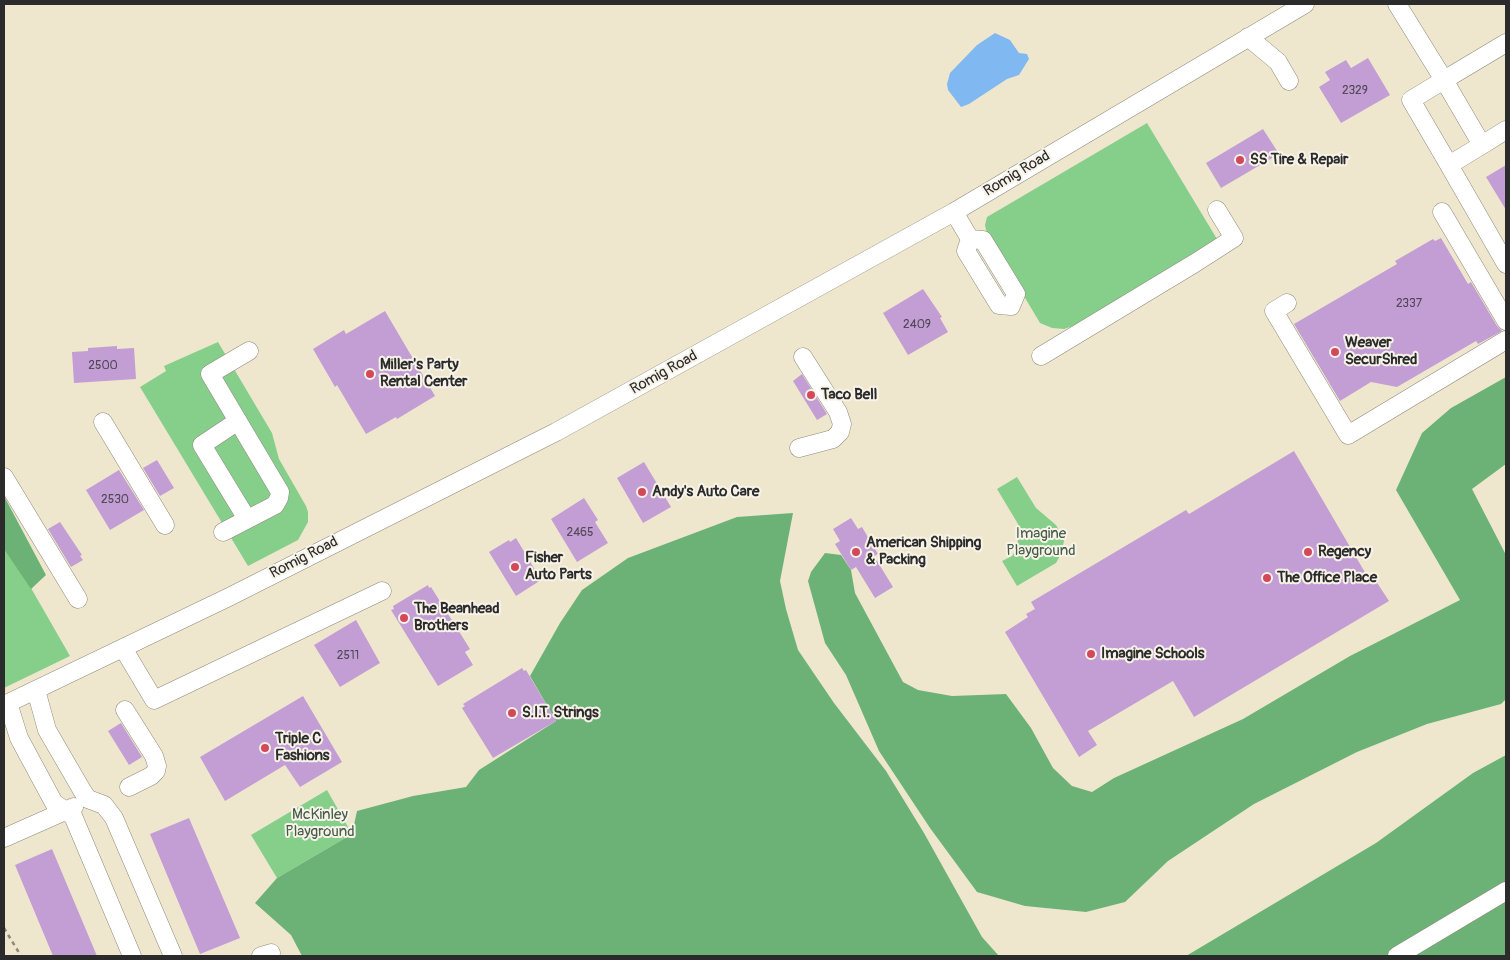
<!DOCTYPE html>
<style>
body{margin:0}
#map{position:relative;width:1510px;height:960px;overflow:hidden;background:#efe7cd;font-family:Pangolin,sans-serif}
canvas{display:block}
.frame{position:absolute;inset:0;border:5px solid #2b2b2b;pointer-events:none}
</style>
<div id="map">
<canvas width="1510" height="960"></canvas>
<div class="frame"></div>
</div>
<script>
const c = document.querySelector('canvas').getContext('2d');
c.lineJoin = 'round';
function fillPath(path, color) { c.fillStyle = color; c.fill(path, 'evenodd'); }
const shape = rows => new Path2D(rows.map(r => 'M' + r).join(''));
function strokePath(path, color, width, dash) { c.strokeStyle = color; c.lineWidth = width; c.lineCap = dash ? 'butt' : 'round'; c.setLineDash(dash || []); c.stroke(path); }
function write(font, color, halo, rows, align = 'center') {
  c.font = font + ' Pangolin,sans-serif'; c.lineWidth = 4; c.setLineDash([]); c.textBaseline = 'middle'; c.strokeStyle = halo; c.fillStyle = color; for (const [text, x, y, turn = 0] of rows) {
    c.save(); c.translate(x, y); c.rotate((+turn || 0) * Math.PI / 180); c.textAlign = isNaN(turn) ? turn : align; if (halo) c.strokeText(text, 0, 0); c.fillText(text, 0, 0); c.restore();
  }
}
const green = shape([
 [1147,123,1217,239,1073,326,1064,329,1052,328,1040,323,987,234,985,225,987,217],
 [218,342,272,433,279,459,306,506,308,512,308,522,298,540,248,566,140,387,166,371,164,366],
 [1017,477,1036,508,1056,525,1062,535,1064,541,1061,554,1056,563,1017,586,1002,561,1012,556,1016,549,1020,531,1018,524,997,489],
 [4,541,70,656,4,688],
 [327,790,352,834,277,878,251,835]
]);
const forest = shape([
 [1506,377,1506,464,1472,489,1506,555,1506,699,1501,704,1427,724,1357,752,1254,804,1168,861,1125,902,1086,912,1025,906,977,892,930,828,879,751,846,675,825,643,808,581,811,572,825,553,841,555,851,570,855,593,903,682,918,690,952,696,1006,694,1031,728,1053,768,1072,786,1092,792,1114,778,1243,719,1350,656,1460,600,1396,490,1422,433,1451,408],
 [4,496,46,575,31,589,4,549],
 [793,513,780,581,786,609,798,650,834,703,886,771,924,833,982,937,999,956,302,956,291,935,255,903,277,878,352,834,357,811,413,796,466,787,479,770,556,721,530,676,560,623,582,590,628,558,737,517],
 [1506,755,1506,956,1186,956,1376,843,1473,773]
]);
const water = shape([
 [995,33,1010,40,1019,53,1027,54,1029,59,1019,75,1007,79,969,104,961,107,948,90,947,84,950,73,977,45]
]);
const building = shape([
 [1368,58,1390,95,1341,123,1319,87,1330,80,1325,72,1346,60,1351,68],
 [1263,129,1279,154,1221,188,1206,163],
 [1506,165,1506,210,1486,177],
 [1441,238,1468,284,1471,282,1497,326,1502,331,1478,344,1476,341,1397,387,1371,382,1340,401,1294,324,1397,264,1395,261,1433,239,1435,241],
 [923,289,942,317,940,318,948,332,908,355,883,313],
 [385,311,435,396,397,419,396,417,366,434,337,385,335,387,313,349,344,330,346,334],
 [117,346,117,349,134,348,136,379,74,383,72,352,88,351,88,348],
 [802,374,827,414,817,420,793,381],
 [1294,451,1370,581,1374,578,1389,601,1194,717,1173,681,1088,731,1097,745,1079,757,1005,632,1028,617,1026,614,1035,609,1031,602,1186,510,1189,514],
 [157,460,174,488,160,496,143,468],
 [644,462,671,507,643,523,617,478],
 [119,470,144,510,110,530,86,490],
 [584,498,598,520,595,522,608,543,577,562,551,519],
 [851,518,858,529,862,527,878,554,874,556,893,587,875,598,856,567,851,570,835,544,840,541,833,529],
 [60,522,82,555,80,556,83,560,71,567,48,529],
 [516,538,541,580,516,596,489,552,509,540,510,542],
 [428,585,429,588,431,587,470,649,465,652,473,665,438,686,391,610,394,609,393,606],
 [356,620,380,663,340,687,314,645],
 [522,668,524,671,526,670,556,721,493,758,462,708,465,706,463,704],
 [303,696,342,762,300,787,285,765,225,801,200,757],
 [121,723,142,757,129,765,108,731],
 [189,818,240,938,200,954,150,834],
 [52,849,97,956,53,956,15,865]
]);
const path = shape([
 [4,928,21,956]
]);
const minor = shape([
 [1397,4,1444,80,1411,100,1449,165,1482,145],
 [1248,37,1278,62,1289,81],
 [1506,43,1444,80,1482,145,1506,130],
 [1449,165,1506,264],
 [954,212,970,239,966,251,999,305,1011,306,1016,294,983,240,970,239],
 [1442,212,1506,321],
 [1287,303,1274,311,1348,435,1506,340],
 [1041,356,1195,263,1234,238,1217,210],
 [238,421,202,445,247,519],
 [103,422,165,525],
 [799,448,833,439,840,432,842,424,838,412,803,357],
 [4,477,78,599],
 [223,532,275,505,279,498,280,492,210,374,249,351],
 [123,648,154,700,382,591],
 [36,690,47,730,83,792,88,799,104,805,114,818,173,956],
 [8,703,19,738,54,803,73,816,132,956],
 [4,705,229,597,556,432,954,212,1305,4],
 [125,710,154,756,157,766,156,771,151,776,129,787],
 [4,838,74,807],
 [261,956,271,953],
 [1397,956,1506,891]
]);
const markers = [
 [1240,160,5,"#d1495b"],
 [1335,352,5,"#d1495b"],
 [370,374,5,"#d1495b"],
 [811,395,5,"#d1495b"],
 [642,492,5,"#d1495b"],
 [856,552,5,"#d1495b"],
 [1308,552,5,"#d1495b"],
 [515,567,5,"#d1495b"],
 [1267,578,5,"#d1495b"],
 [404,618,5,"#d1495b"],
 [1091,654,5,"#d1495b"],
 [512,713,5,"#d1495b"],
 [265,748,5,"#d1495b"]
];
const numberNames = [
 ["2329",1355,91],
 ["2337",1409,304],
 ["2409",917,325],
 ["2500",103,366],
 ["2530",115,500],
 ["2465",580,533],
 ["2511",348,656]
];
const poiNames = [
 ["SS Tire & Repair",1250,160],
 ["Weaver",1345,343],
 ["SecurShred",1345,360],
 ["Miller's Party",380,365],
 ["Rental Center",380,382],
 ["Taco Bell",821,395],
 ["Andy's Auto Care",652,492],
 ["American Shipping",866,543],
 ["& Packing",866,560],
 ["Regency",1318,552],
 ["Fisher",525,558],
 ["Auto Parts",525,575],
 ["The Office Place",1277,578],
 ["The Beanhead",414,609],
 ["Brothers",414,626],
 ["Imagine Schools",1101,654],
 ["S.I.T. Strings",522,713],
 ["Triple C",275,739],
 ["Fashions",275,756]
];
const streetNames = [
 ["Romig Road",1017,174,-31],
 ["Romig Road",664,373,-29],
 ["Romig Road",304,558,-27]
];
const parkNames = [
 ["Imagine",1041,534],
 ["Playground",1041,551],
 ["McKinley",320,815],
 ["Playground",320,832]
];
fillPath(green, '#86cf8b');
fillPath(forest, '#6cb277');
fillPath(water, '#80b9f1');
fillPath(building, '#c29ed5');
strokePath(minor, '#8d897c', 19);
strokePath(path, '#8d897c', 2.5, [4, 4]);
strokePath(minor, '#fff', 18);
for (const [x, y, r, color] of markers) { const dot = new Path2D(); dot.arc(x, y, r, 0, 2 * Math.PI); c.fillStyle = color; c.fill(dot); strokePath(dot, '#f7f3e8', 2); }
write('12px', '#514856', null, numberNames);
write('bold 15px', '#2b2b2b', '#f7f3e8', poiNames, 'left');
write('15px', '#2b2b2b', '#f7f3e8', streetNames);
write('15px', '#465c48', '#f7f3e8', parkNames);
</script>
